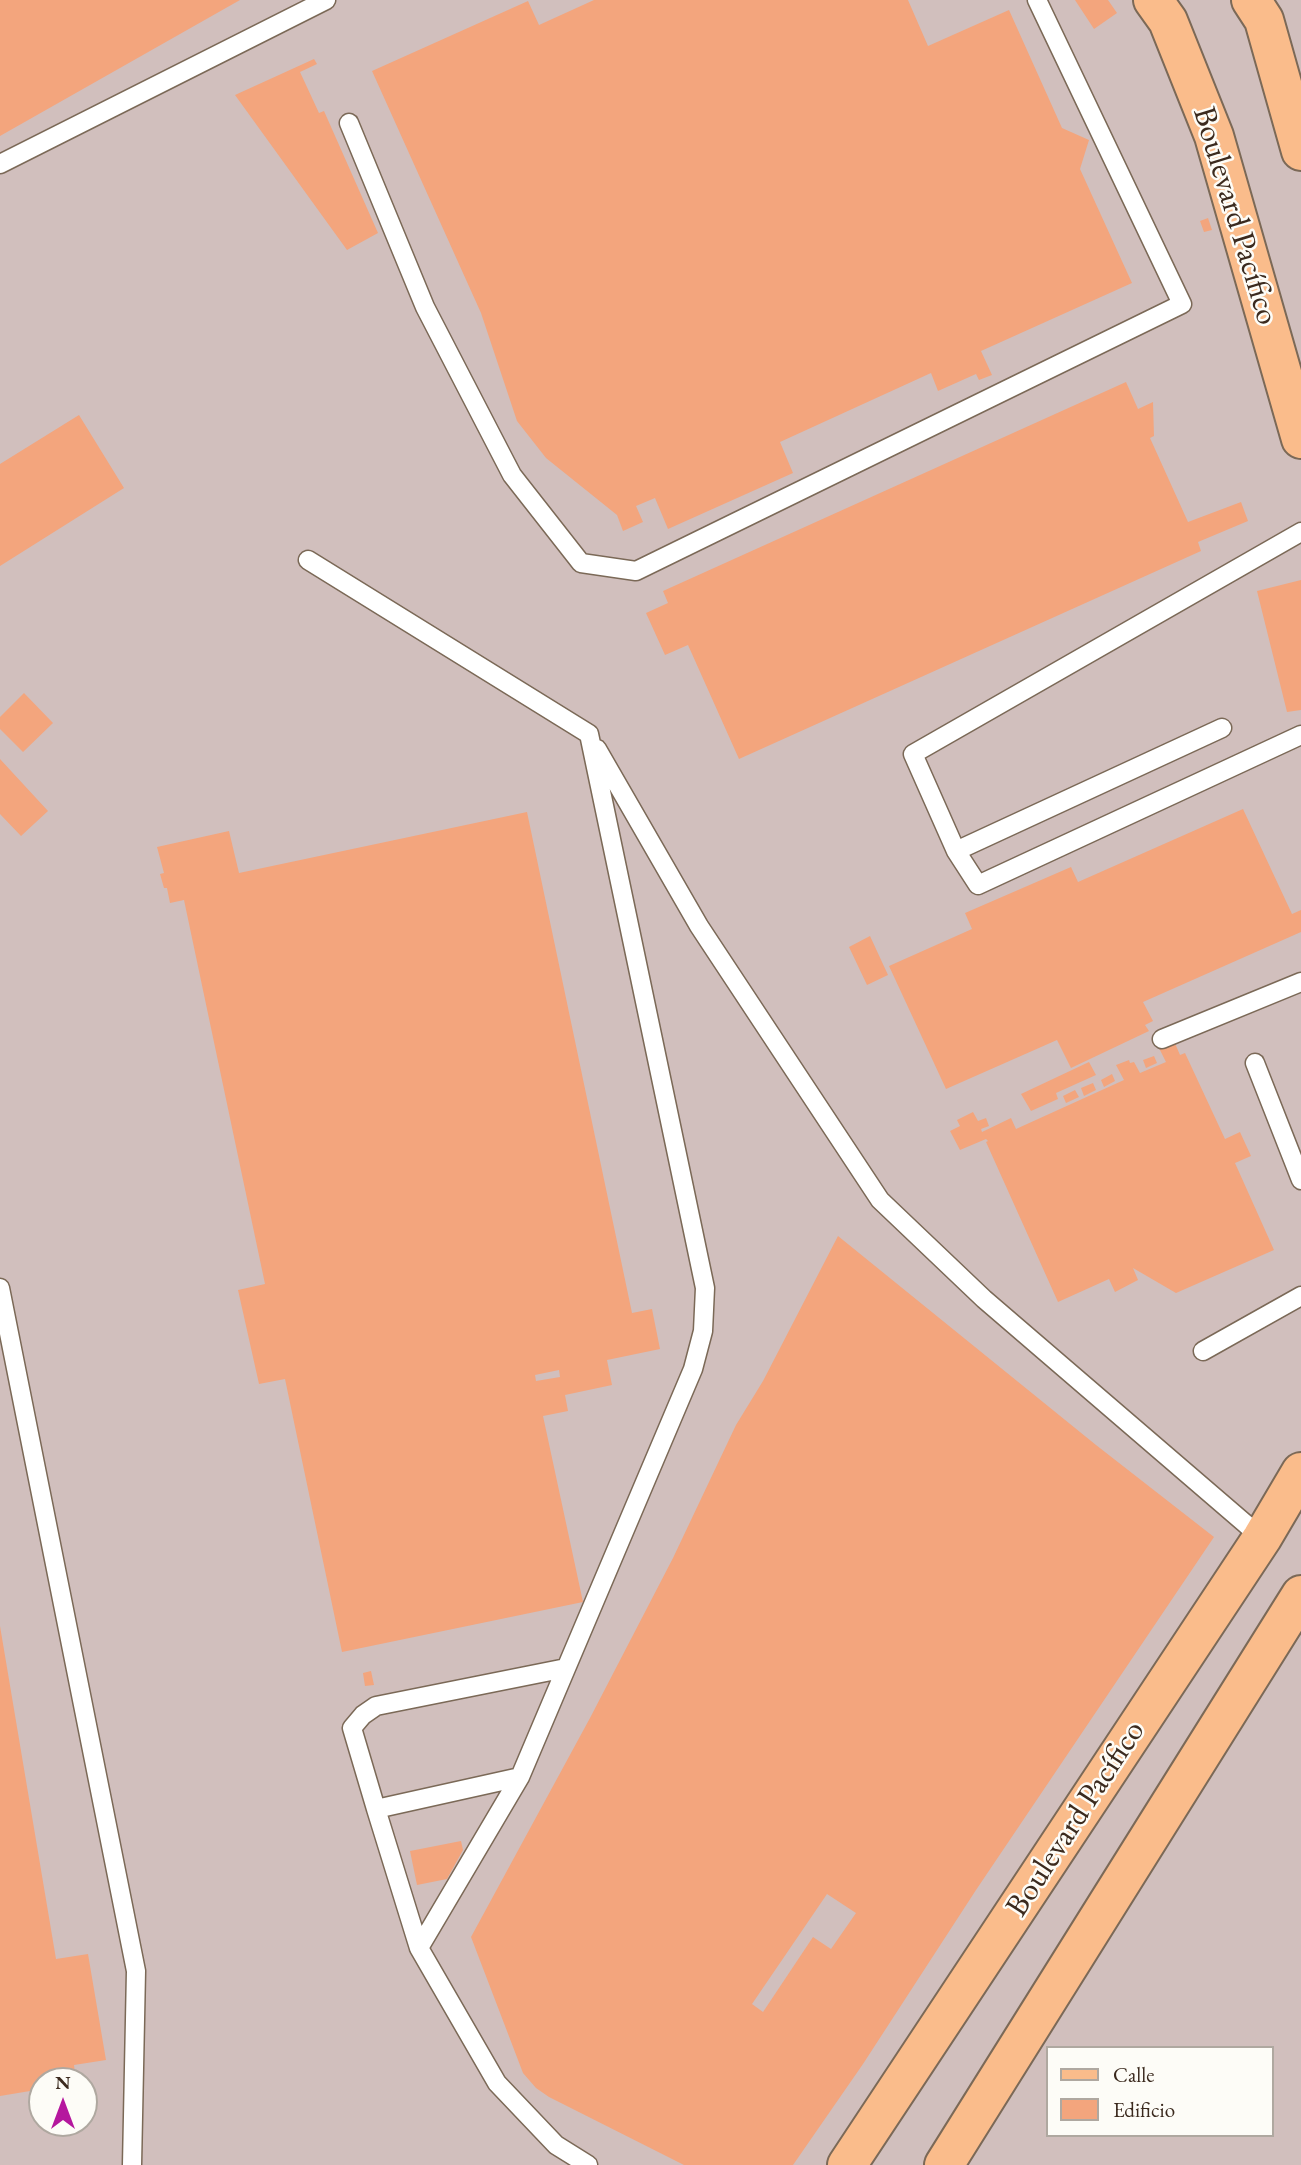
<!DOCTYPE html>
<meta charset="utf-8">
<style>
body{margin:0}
#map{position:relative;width:1301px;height:2165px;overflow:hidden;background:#f3dec1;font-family:"EB Garamond",serif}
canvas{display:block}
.legend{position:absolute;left:1046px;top:2046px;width:228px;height:91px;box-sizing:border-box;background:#fdfcf7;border:2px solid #afa8a0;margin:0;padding:9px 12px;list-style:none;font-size:21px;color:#3b2a1e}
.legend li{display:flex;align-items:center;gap:14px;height:35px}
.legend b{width:35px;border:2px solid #afa8a0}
.north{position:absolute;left:28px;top:2067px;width:70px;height:70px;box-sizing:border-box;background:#fdfcf7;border:2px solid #afa8a0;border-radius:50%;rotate:0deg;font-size:19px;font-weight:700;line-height:28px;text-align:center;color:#3b2a1e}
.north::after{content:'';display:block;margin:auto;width:24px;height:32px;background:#b5179e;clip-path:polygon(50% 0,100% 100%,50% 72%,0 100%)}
</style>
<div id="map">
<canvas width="1301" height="2165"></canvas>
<ul class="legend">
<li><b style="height:9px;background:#fabc8b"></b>Calle</li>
<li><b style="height:19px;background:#f3a57d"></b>Edificio</li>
</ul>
<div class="north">N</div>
</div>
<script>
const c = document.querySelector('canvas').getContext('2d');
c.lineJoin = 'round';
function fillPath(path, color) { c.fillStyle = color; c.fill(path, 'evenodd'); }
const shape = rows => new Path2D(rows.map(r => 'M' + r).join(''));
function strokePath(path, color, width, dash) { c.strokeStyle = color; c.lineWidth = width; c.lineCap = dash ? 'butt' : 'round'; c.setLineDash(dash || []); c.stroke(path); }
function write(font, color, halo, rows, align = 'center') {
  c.font = font + ' "EB Garamond",serif'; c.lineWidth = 5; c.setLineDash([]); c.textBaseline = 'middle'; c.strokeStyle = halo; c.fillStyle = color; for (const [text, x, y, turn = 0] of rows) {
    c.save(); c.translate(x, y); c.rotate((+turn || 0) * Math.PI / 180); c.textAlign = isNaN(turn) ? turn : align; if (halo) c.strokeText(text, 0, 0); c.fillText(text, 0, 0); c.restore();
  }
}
const industrial = shape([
 [0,0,1301,0,1301,2165,0,2165],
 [1047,2048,1271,2048,1271,2135,1047,2135],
 [42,2081,84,2081,84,2123,42,2123]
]);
const building = shape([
 [0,0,240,0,0,136],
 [594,0,908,0,928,46,1009,10,1062,128,1089,140,1080,169,1132,283,981,351,992,375,979,380,976,374,938,391,931,373,780,442,793,473,668,529,655,498,636,506,643,522,623,531,617,515,546,458,517,421,481,313,372,71,528,1,539,25],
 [1075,0,1108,0,1117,13,1094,29],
 [314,59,317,64,300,72,319,113,324,111,378,233,347,250,235,95],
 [1208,218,1212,230,1204,232,1200,221],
 [1126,382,1138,409,1153,402,1154,436,1150,438,1188,522,1241,502,1248,521,1198,542,1201,551,739,759,688,645,665,655,646,613,668,603,663,591],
 [79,415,124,488,0,566,0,464],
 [1301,580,1301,710,1287,712,1257,591],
 [24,693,53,723,23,752,0,729,0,717],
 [0,759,48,811,21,836,0,814],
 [1243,809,1292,914,1301,910,1301,932,1143,1002,1153,1021,1145,1025,1149,1031,1071,1068,1057,1040,946,1089,889,966,972,929,965,913,1071,867,1078,882],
 [527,812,632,1313,652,1309,660,1349,607,1360,612,1385,565,1395,568,1411,543,1416,583,1602,342,1652,285,1379,259,1384,238,1290,265,1284,184,900,170,903,167,888,164,888,160,874,164,873,157,847,229,831,239,873],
 [559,1370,560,1377,536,1381,535,1375],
 [870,936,888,975,867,985,849,947],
 [1174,1041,1180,1055,1185,1053,1225,1139,1240,1132,1251,1156,1235,1163,1274,1250,1176,1293,1133,1268,1138,1280,1115,1292,1109,1279,1058,1302,986,1142,988,1141,986,1139,960,1150,950,1131,960,1126,957,1120,973,1112,978,1121,986,1118,989,1126,981,1129,982,1132,1011,1118,1016,1129,1124,1080,1116,1065,1129,1060,1130,1063,1134,1062,1140,1073,1166,1062,1159,1048],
 [1154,1056,1157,1063,1146,1068,1143,1060],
 [1089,1062,1096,1075,1056,1093,1058,1099,1031,1111,1021,1094],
 [1112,1074,1115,1081,1104,1087,1101,1080],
 [1093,1083,1096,1090,1084,1096,1081,1088],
 [1075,1090,1079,1097,1066,1103,1063,1096],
 [838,1236,1096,1445,1214,1537,976,1890,863,2064,793,2165,684,2165,549,2097,536,2088,523,2073,471,1937,590,1718,673,1558,736,1425,763,1381],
 [827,1894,856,1913,831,1949,813,1937,763,2012,752,2004],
 [0,1626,56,1959,88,1954,106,2060,74,2065,76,2081,42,2081,42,2089,0,2096],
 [371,1671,374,1685,365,1686,363,1673],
 [461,1841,463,1850,447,1879,417,1885,410,1851]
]);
const service = shape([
 [349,123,425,307,512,475,581,563,636,571,1182,304,1037,0],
 [0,164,326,0],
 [1301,532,913,754,956,851,978,885,1301,735],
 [308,560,589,734,705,1288,703,1331,693,1369,520,1777,419,1948,497,2083,556,2145,588,2165],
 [597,749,699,926,880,1200,984,1299,1262,1538],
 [956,851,1222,728],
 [1162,1039,1301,982],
 [1255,1063,1301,1180],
 [0,1288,136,1971,132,2165],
 [1203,1351,1301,1296],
 [520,1777,376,1809,352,1728,363,1715,376,1706,566,1668],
 [376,1809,419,1948]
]);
const primary = shape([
 [1153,0,1168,21,1214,136,1301,439],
 [1251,0,1264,20,1301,151],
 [847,2165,1262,1538,1301,1472],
 [944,2165,1301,1595]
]);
const streetNames = [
 ["Boulevard Pacífico",1235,216,73],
 ["Boulevard Pacífico",1076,1819,-57]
];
fillPath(industrial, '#d1bfbd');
fillPath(building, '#f3a57d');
strokePath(service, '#7b6957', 21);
strokePath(primary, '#7b6957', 42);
strokePath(service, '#fff', 18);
strokePath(primary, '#fabc8b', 38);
write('32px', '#3b2a1e', '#fdfcf7', streetNames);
</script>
